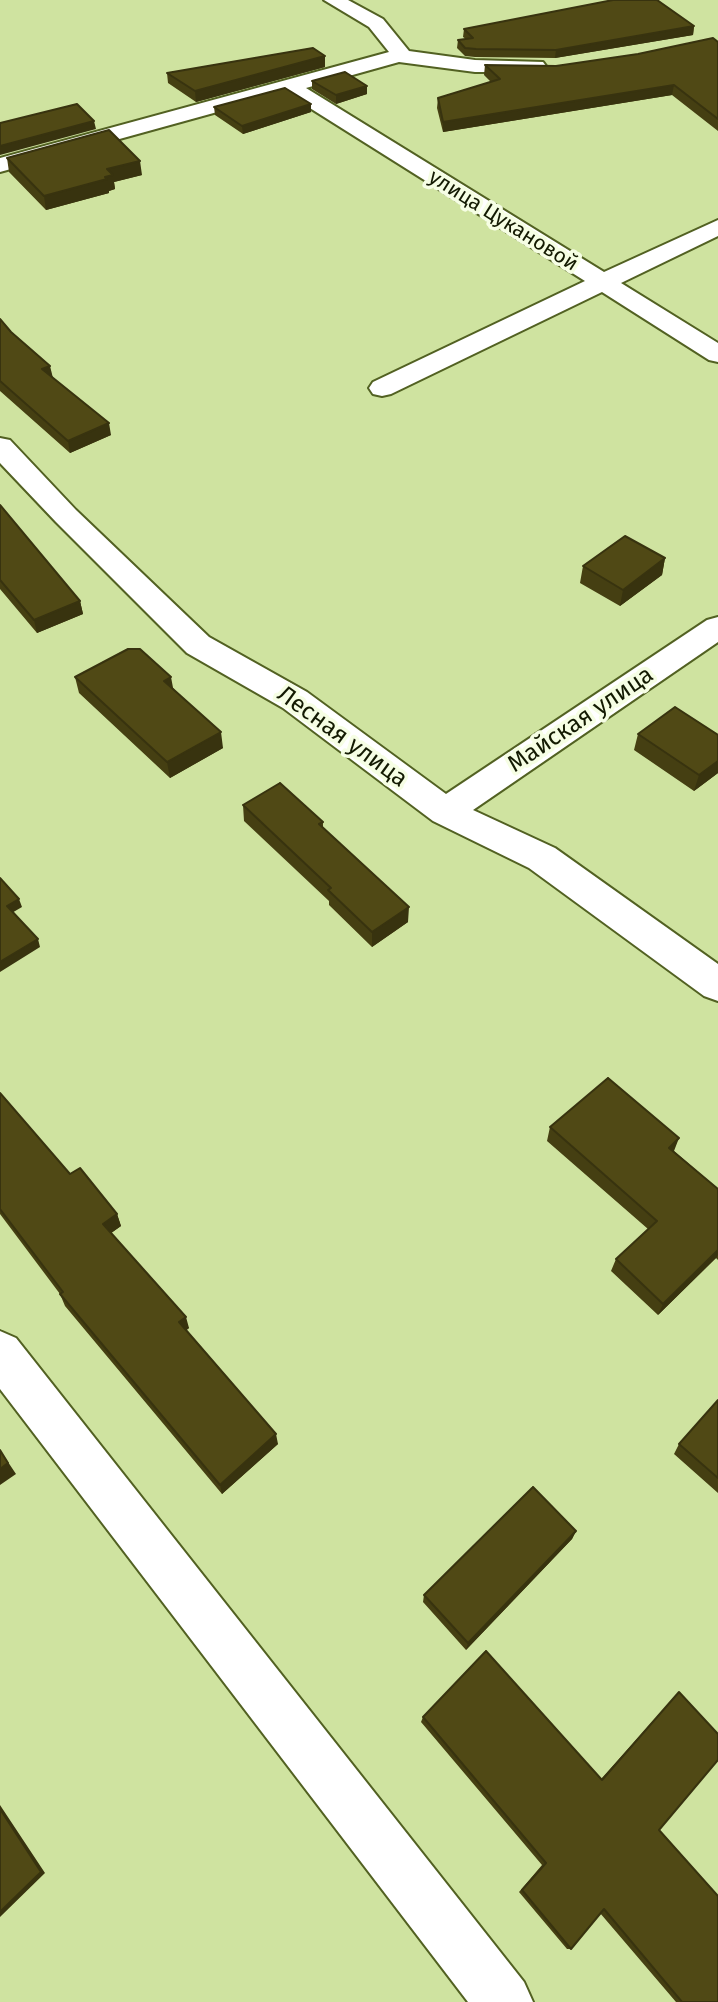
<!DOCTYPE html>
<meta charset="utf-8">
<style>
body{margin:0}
canvas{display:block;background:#cfe3a0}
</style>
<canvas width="718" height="2002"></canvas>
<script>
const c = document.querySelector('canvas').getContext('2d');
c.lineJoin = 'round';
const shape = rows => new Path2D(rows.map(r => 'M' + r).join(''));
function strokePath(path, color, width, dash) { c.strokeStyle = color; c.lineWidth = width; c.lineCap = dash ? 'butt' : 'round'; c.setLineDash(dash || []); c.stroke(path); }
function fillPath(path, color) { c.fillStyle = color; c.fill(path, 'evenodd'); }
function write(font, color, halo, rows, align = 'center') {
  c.font = font + ' "Fira Sans",sans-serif'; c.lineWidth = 7; c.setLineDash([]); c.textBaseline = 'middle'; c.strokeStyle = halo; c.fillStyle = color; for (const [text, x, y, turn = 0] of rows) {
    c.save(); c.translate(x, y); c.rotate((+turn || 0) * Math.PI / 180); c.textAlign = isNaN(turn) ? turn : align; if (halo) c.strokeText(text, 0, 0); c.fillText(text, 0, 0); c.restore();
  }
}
const minor = shape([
 [324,0,348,0,383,19,409,51,475,60,543,62,546,66,543,70,536,72,475,72,399,62,306,88,604,272,718,220,718,236,621,283,718,343,718,362,709,360,602,292,391,394,382,396,373,394,369,388,373,382,585,281,286,93,0,172,0,158,389,52,369,27,324,0],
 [0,438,10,440,76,510,209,637,307,692,446,794,707,620,718,617,718,642,473,810,555,848,718,964,718,1001,704,996,529,868,433,821,283,708,187,653,56,522,0,463,0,438],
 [0,1331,16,1338,524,1982,533,2002,468,2002,0,1389,0,1331]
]);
const wall = shape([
 [694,26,693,35,555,58,475,57,465,56,457,48,458,40,466,39,463,37,464,29],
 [718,42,718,131,672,95,443,132,437,108,438,98,491,82,484,75,485,65,556,66],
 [325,67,196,102,168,83,167,73],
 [312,81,367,94,336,104,312,89],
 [311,104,311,112,243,134,215,115,214,107],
 [7,158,142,175,114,182,115,189,109,191,109,193,46,210,9,172],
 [0,319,52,377,111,435,70,453,0,391],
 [0,505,80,601,83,614,37,633,0,589],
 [665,558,662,575,620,606,580,583,583,566],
 [75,677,173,688,223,748,170,778,79,693],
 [638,734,718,735,718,773,694,791,634,750],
 [243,805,323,822,323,828,408,922,372,947,329,905,329,901,244,821],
 [0,1093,70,1174,117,1214,121,1226,111,1233,189,1328,186,1330,278,1444,222,1494,65,1306,60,1294,0,1214],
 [550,1127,674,1151,718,1189,718,1260,716,1258,658,1315,611,1271,616,1259,648,1229,547,1141],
 [718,1400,718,1493,674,1454,679,1444],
 [576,1531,572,1539,466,1650,423,1602,424,1595],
 [679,1692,659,1830,718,2002,676,2002,600,1913,571,1949,567,1949,519,1892,542,1865,421,1722,423,1717,601,1779]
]);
const shadedWall = shape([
 [694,26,693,35,555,58,556,50],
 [325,56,325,67,196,102,195,91],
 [674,85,672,95,443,132,443,122],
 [367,86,367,94,336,104,336,95],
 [311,104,311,112,243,134,242,126],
 [94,121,96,129,0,155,0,146],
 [140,161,142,175,114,182,115,189,109,191,109,193,46,210,44,196,107,169],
 [50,366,53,378,42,369],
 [109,423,111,435,70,453,68,441],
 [665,558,662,575,620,606,623,590],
 [80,601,83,614,37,633,34,620],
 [171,677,174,693,164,681],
 [221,732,223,748,170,778,167,762],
 [718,761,718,773,694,791,699,775],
 [19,899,22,907,10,914,7,906],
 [409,907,408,922,372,947,372,932],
 [38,939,40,947,0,972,0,962],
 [679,1138,674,1151,664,1161,669,1148],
 [117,1214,121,1226,107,1236,103,1224],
 [718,1250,718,1255,716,1258,658,1315,663,1304],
 [186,1317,189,1328,182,1334,179,1322],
 [276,1434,278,1444,222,1494,220,1485],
 [0,1450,16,1474,0,1485],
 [576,1531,572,1539,466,1650,468,1643],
 [0,1805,45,1873,0,1917]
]);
const building = shape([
 [613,0,657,0,694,26,556,50,476,49,465,48,458,40,473,38,464,29,613,0],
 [713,38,718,42,718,119,674,85,443,122,438,98,500,79,485,65,556,66,638,54,713,38],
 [313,48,325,56,195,91,167,73,313,48],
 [345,72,367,86,336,95,312,81,345,72],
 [285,88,311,104,242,126,214,107,285,88],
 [77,104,94,121,0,146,0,123,77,104],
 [109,130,140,161,107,169,113,175,105,177,107,179,44,196,7,158,109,130],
 [0,319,11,332,50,366,42,369,109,423,68,441,0,381,0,319],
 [0,505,80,601,34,620,0,580,0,505],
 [625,536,665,558,623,590,583,566,625,536],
 [128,649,140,649,171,677,164,681,221,732,167,762,75,677,128,649],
 [675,707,718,735,718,761,699,775,638,734,675,707],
 [280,783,323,822,319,824,409,907,372,932,328,890,331,888,243,805,280,783],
 [0,878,19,899,7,906,38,939,0,962,0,878],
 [608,1078,679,1138,669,1148,718,1189,718,1250,663,1304,616,1259,657,1221,550,1127,608,1078],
 [0,1093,70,1174,80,1168,117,1214,103,1224,186,1317,179,1322,276,1434,220,1485,60,1294,63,1292,0,1209,0,1093],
 [718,1400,718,1478,679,1444,718,1400],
 [0,1450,8,1463,0,1469,0,1450],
 [533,1487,576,1531,468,1643,424,1595,533,1487],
 [486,1651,602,1780,679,1692,718,1734,718,1760,659,1830,718,1896,718,2002,682,2002,604,1909,571,1949,522,1890,546,1863,423,1717,486,1651],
 [0,1809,41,1872,0,1912,0,1809]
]);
const farStreetnames = [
 ["улица Цукановой",503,221,32]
];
const streetNames = [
 ["Майская улица",581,720,-34],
 ["Лесная улица",342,737,36]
];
strokePath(minor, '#526122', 4);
fillPath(minor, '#fff');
fillPath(wall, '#453f12');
fillPath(shadedWall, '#38330f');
fillPath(building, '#504915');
strokePath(building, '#38330f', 2);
write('21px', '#131a02', '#f6fee4', farStreetnames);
write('24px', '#131a02', '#f6fee4', streetNames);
</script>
